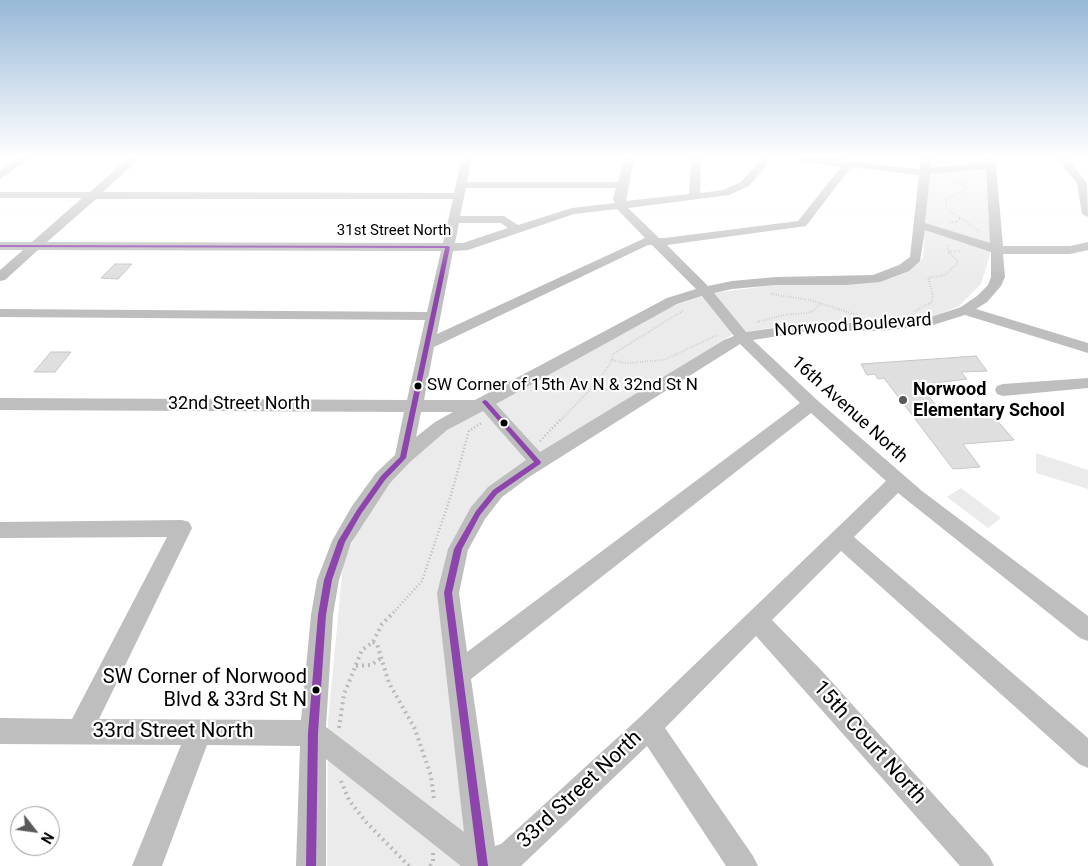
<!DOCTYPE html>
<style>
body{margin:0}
#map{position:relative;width:1088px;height:866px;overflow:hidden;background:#fff;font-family:Roboto,sans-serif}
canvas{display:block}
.north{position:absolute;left:10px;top:806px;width:50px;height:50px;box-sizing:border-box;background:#fff;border:1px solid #999;border-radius:50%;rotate:120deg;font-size:14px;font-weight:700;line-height:20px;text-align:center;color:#000}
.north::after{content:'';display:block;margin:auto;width:18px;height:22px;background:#595959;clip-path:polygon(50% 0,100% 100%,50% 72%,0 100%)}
</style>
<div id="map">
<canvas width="1088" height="866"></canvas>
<div class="north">N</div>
</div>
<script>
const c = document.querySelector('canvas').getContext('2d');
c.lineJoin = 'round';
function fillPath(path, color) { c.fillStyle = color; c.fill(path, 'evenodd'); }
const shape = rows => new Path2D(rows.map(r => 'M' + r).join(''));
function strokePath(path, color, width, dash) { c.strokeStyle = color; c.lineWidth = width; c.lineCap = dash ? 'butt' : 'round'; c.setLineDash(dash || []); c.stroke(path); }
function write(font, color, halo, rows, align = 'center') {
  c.font = font + ' Roboto,sans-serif'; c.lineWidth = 4.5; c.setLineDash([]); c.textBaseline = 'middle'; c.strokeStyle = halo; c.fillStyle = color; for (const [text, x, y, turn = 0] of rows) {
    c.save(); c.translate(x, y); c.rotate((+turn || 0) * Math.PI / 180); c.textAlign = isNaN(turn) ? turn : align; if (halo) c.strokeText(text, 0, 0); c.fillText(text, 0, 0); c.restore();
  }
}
const green = shape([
 [930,158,981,158,985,169,991,251,981,284,959,306,930,318,902,321,800,323,733,334,484,492,451,548,481,866,327,866,328,722,343,564,360,524,384,486,445,430,672,306,713,293,783,284,855,284,910,269,923,258],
 [1036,453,1088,470,1088,489,1036,473],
 [961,488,1001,518,988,528,947,497]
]);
const building = shape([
 [115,264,132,264,118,279,101,278,115,264],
 [51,352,71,352,55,372,34,372,51,352],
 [976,356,987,371,961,372,967,379,920,385,941,412,988,410,1014,440,963,444,980,467,953,469,884,378,878,379,875,374,867,375,861,364,976,356]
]);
const pathFar2 = shape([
 [960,218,981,232],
 [950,222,956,222,960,218,946,208,946,199,961,193,967,188,965,185,953,180],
 [949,252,960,251],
 [771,294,810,300,857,315],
 [915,311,932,302,933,295,928,278,945,275,957,264,958,261,949,253,947,244],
 [757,322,784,315,807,313,813,311,821,303],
 [612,360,613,354,684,310],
 [561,420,600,379,612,360,626,363,664,360,717,335]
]);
const pathFar1 = shape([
 [540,441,562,418],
 [393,613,422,581,451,495,469,431,483,422]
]);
const path = shape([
 [373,642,377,644,389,683,415,729,431,776,434,799],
 [356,666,371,665,380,659],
 [339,728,344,694,362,650,373,642,382,624,394,612],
 [341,781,349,800,366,822,409,866],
 [430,866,433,862,433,852]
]);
const minor = shape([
 [18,158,30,158,0,179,0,171,18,158],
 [128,158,140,158,103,192,454,193,462,158,472,158,467,182,618,182,624,158,634,158,626,201,689,194,691,158,701,158,700,193,723,190,741,182,762,158,773,158,749,186,729,195,628,208,659,238,665,238,798,221,841,167,801,161,796,158,846,158,847,161,918,169,920,169,921,158,931,158,930,168,985,163,982,158,992,158,996,166,1003,246,1070,246,1088,242,1088,250,1070,254,1003,254,1005,277,1001,286,987,302,976,309,1088,343,1088,353,965,315,933,325,881,331,810,331,753,340,817,400,922,491,1088,616,1088,641,1080,638,898,493,854,537,1088,738,1088,768,1079,764,841,551,772,620,822,671,989,856,994,866,960,866,756,636,665,728,753,856,758,866,726,866,647,746,521,866,461,866,326,759,326,866,296,866,300,746,207,745,162,866,132,866,181,745,0,744,0,718,72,719,167,537,0,538,0,522,182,520,189,522,192,528,99,719,301,720,311,615,317,580,332,541,352,506,376,473,395,455,404,412,0,410,0,398,407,400,425,320,0,317,0,309,427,312,441,251,38,250,5,280,0,281,0,270,23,250,0,250,0,242,32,242,82,198,0,198,0,192,90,192,128,158],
 [851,167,919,175,910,257,899,265,873,275,776,277,732,281,708,286,667,245,806,226,851,167],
 [986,169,990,243,925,223,930,174,986,169],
 [466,188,616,188,613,199,615,203,572,208,518,225,504,216,460,216,466,188],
 [96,199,453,199,443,243,47,242,96,199],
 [617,209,645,238,437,334,453,251,468,250,574,214,617,209],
 [459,223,501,223,508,228,463,243,455,243,459,223],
 [925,230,991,252,991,277,988,285,977,296,961,307,931,317,881,323,810,323,746,332,714,293,732,289,776,285,846,285,880,282,909,271,920,261,925,230],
 [648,245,652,245,696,289,667,298,475,400,424,400,434,347,648,245],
 [702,296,734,336,724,340,540,452,496,404,677,304,702,296],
 [740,344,800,403,467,652,459,593,468,550,485,519,502,497,529,477,740,344],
 [483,411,526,460,488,487,471,507,448,549,437,593,464,832,326,727,333,615,339,580,351,543,390,483,409,463,447,430,483,411],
 [421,412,453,412,435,422,416,437,421,412],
 [811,413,886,481,640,717,501,844,495,846,471,679,811,413],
 [1056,158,1067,158,1087,183,1088,217,1082,214,1077,183,1056,158],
 [1088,378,1088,388,1003,396,997,394,995,390,997,386,1003,384,1088,378]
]);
const bus1 = shape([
 [0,245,448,246,450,247,406,458,385,480,361,514,345,542,332,580,326,615,318,733,316,866,306,866,308,733,318,615,324,580,338,541,357,510,381,476,400,457,445,248,0,247,0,245],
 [485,400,487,401,541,462,540,464,497,494,480,515,462,549,452,593,488,866,478,866,444,593,454,549,476,511,493,490,534,462,483,403,482,402,483,401,485,400]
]);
const markers = [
 [418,386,4.5,"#000"],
 [903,400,5,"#595959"],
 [504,423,4.5,"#000"],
 [316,690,4.5,"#000"]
];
const farStreetnames = [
 ["31st Street North",394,231]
];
const busNames = [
 ["SW Corner of 15th Av N & 32nd St N",427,386]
];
const streetNames = [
 ["Norwood Boulevard",853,326,-4],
 ["32nd Street North",239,404],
 ["16th Avenue North",849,410,42]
];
const poiNames = [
 ["Norwood",913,390],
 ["Elementary School",913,411]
];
const nearBusnames = [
 ["SW Corner of Norwood",307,678],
 ["Blvd & 33rd St N",307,701]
];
const nearStreetnames = [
 ["33rd Street North",173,732],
 ["15th Court North",869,743,48],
 ["33rd Street North",580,790,-43]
];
fillPath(green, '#ebebeb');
fillPath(building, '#dfdfdf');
strokePath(building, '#c6c6c6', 1);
strokePath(pathFar2, '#b9b9b9', 2, [0.5, 2]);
strokePath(pathFar1, '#b9b9b9', 2.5, [1, 2.5]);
strokePath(path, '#b9b9b9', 4, [2, 4]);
fillPath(minor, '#bebebe');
fillPath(bus1, '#8e44ad');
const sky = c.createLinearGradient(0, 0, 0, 280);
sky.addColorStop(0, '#97b8d7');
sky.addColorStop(0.56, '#fff');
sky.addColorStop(1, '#ffffff00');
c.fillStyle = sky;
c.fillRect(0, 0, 1088, 280);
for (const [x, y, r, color] of markers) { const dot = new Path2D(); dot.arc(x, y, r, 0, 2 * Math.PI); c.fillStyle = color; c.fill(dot); strokePath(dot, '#fff', 2); }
write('15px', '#000', '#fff', farStreetnames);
write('17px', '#000', '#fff', busNames, 'left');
write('18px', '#000', '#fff', streetNames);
write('bold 18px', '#000', '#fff', poiNames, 'left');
write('20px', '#000', '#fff', nearBusnames, 'right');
write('21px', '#000', '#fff', nearStreetnames);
</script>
